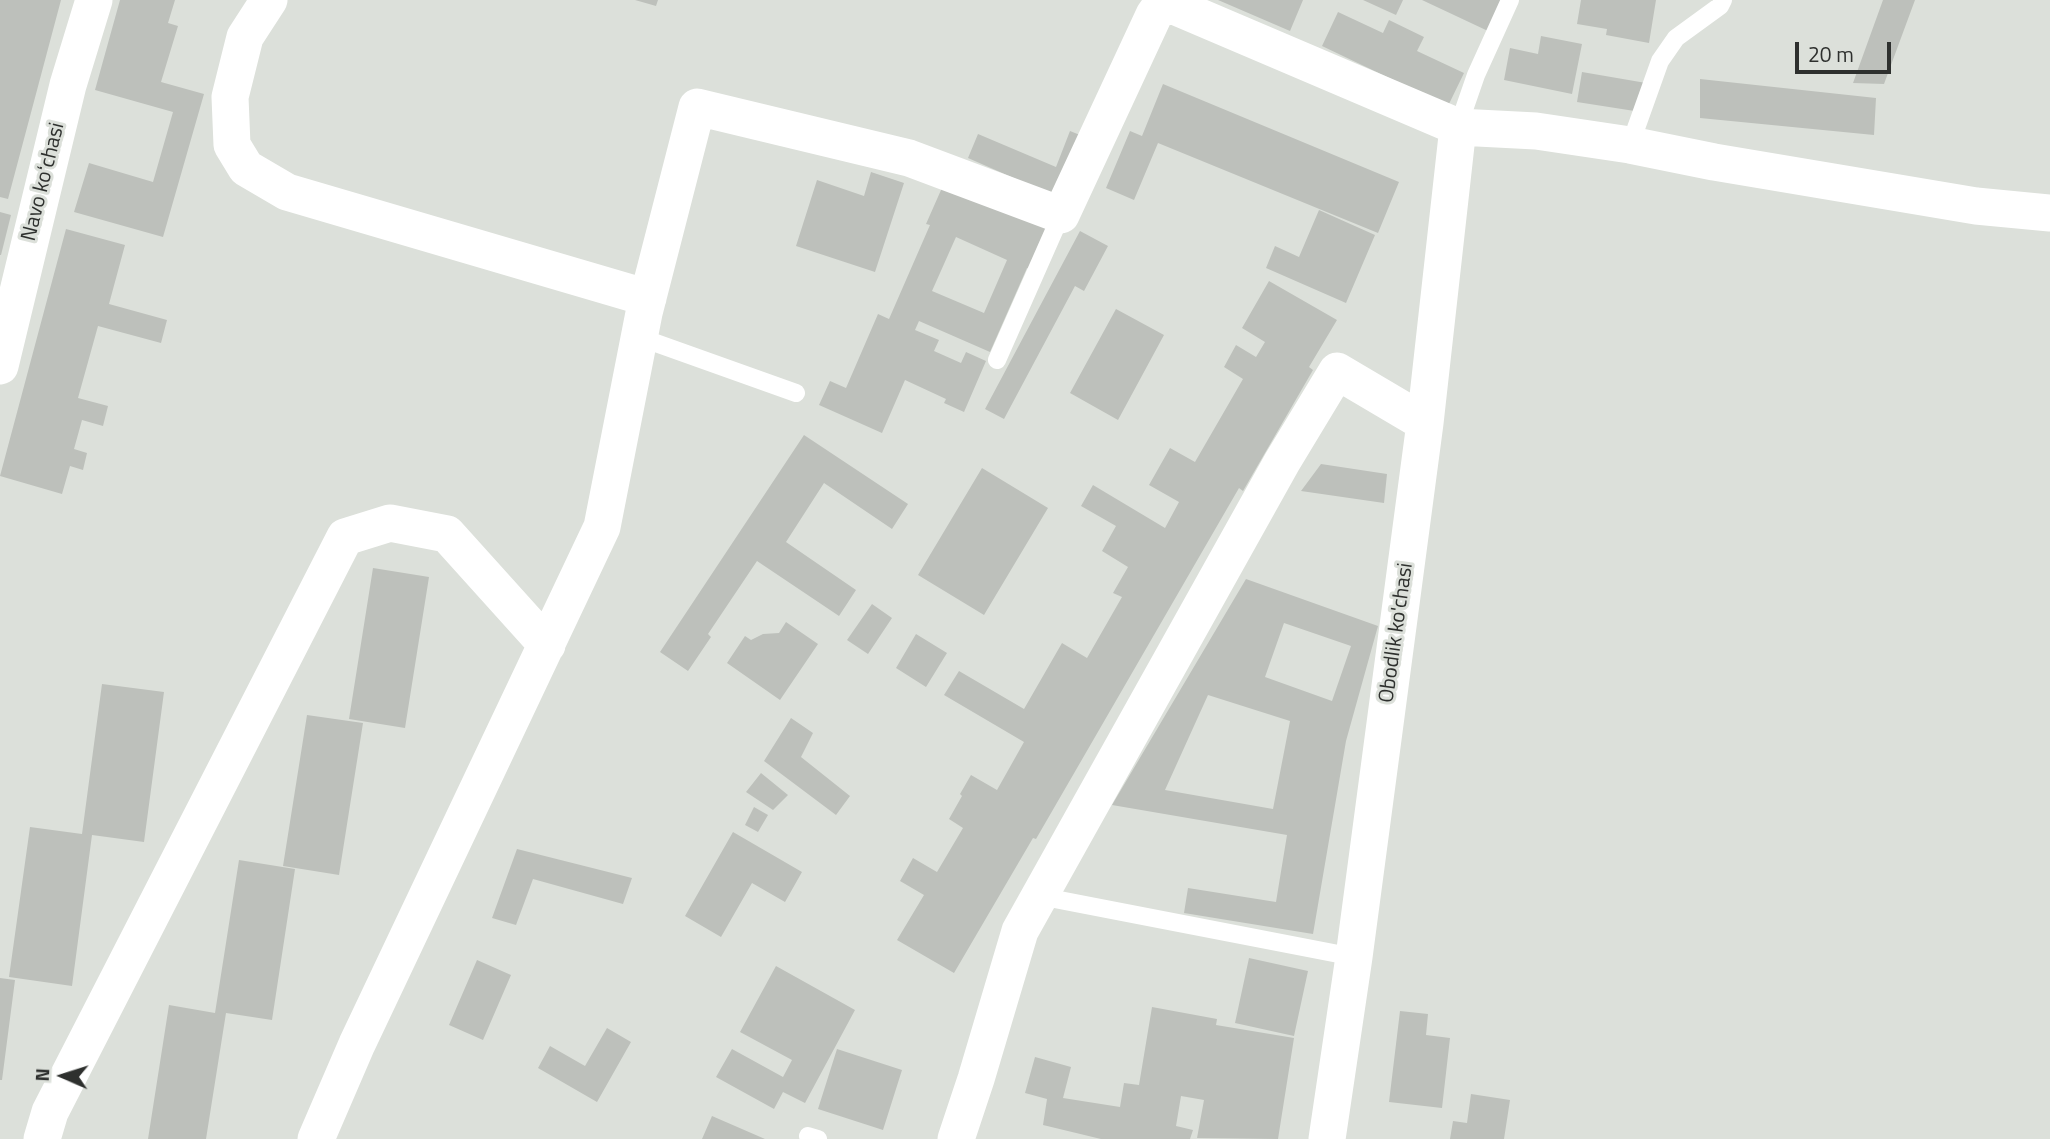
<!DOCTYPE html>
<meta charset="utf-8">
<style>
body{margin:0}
#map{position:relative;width:2050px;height:1139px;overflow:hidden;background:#dce0da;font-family:"Titillium Web",sans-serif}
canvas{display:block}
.north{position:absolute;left:28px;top:1041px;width:70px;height:70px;-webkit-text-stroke:5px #dce0da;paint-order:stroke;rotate:273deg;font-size:19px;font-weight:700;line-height:28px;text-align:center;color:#2e302e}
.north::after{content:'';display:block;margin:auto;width:24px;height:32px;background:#2e302e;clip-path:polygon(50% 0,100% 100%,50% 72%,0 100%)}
.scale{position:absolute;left:1795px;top:42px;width:96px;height:32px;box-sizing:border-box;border:4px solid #2e302e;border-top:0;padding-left:9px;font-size:21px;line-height:24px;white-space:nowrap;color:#2e302e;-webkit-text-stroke:5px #dce0da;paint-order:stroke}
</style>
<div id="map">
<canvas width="2050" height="1139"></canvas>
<div class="north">N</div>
<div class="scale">20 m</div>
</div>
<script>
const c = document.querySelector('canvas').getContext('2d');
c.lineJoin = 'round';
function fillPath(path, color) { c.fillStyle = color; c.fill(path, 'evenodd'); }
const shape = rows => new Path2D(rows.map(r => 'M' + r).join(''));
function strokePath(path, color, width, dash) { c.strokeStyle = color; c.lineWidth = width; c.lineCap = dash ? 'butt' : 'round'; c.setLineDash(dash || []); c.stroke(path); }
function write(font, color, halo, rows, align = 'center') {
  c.font = font + ' "Titillium Web",sans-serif'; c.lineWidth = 6; c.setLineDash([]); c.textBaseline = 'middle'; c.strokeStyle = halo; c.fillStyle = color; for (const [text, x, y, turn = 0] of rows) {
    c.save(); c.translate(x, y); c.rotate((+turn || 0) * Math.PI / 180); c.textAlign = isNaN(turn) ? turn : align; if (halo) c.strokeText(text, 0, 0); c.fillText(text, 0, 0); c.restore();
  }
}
const building = shape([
 [0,0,61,0,8,199,0,197],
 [120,0,175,0,168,23,178,26,161,82,204,94,163,237,74,212,89,163,153,182,173,112,95,90],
 [635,0,658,0,656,6],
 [1218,0,1303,0,1290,31],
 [1363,0,1403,0,1396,15],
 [1422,0,1502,0,1488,31],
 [1581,0,1656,0,1649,43,1606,35,1607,29,1577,24],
 [1883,0,1915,0,1884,84,1853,83],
 [1338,12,1383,33,1389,20,1424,37,1417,51,1464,73,1448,106,1322,46],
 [1541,36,1582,44,1572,94,1504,80,1510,48,1538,54],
 [1582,72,1646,83,1641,112,1577,102],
 [1700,79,1876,98,1874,135,1700,118],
 [1163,84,1399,182,1378,233,1158,143,1134,200,1106,188,1130,131,1142,136],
 [1070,131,1090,139,1064,200,968,158,978,134,1056,167],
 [871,172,904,183,875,272,796,246,817,180,864,196],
 [945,181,1048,226,1030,269,1027,268,990,352,919,321,915,330,939,340,934,351,961,363,966,352,986,361,964,412,944,403,946,399,905,380,882,433,819,405,830,381,846,388,878,314,889,319,930,225,926,224],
 [956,237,1007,260,984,313,932,291],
 [1319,210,1375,235,1346,303,1266,268,1275,246,1299,257],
 [0,212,11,215,1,255,0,255],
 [66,229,125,245,109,304,167,320,161,343,98,326,78,398,108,406,103,426,82,420,74,449,87,453,83,470,70,466,62,494,0,476],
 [1080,231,1108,246,1084,291,1075,286,1004,419,985,409],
 [1269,281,1337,320,1309,367,1313,370,1243,491,1239,488,1036,839,1033,838,954,973,897,940,924,895,900,881,913,858,937,872,963,828,949,819,962,796,960,794,971,775,997,790,1024,742,944,695,959,671,1024,709,1062,643,1087,658,1122,597,1113,593,1128,567,1102,551,1116,526,1081,506,1093,485,1165,528,1179,502,1149,485,1170,448,1195,462,1243,379,1224,367,1236,345,1256,357,1265,342,1242,328],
 [1116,309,1164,335,1118,420,1070,393],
 [804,435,908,504,892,529,824,483,786,542,856,590,839,616,757,561,708,634,711,637,688,671,660,652],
 [1321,464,1387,474,1384,503,1301,491],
 [982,468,1048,508,984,615,918,575],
 [373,568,429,577,405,728,349,719],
 [1246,579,1378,626,1346,741,1313,934,1184,913,1188,888,1276,902,1287,835,1112,805],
 [1284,623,1351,646,1332,701,1265,677],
 [1208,695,1290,721,1273,809,1165,790],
 [872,604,892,618,868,654,847,640],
 [786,622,818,644,780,700,727,663,745,636,751,640,763,634,779,633],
 [916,634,947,653,926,687,896,668],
 [102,684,164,692,144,842,92,835,72,986,9,977,30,827,82,834],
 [307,715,363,723,339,875,283,866],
 [791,718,813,733,801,757,850,796,836,815,764,761],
 [761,773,788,795,773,810,746,792],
 [754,807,768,815,758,832,745,825],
 [733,832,802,872,785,902,752,883,721,937,685,916],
 [517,849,632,878,623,904,533,879,516,925,492,918],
 [239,860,295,869,272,1020,226,1013,206,1139,148,1139,169,1005,215,1013],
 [1249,958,1308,971,1294,1036,1235,1023],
 [477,960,511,975,483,1040,449,1025],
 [776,966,855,1010,805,1103,783,1092,774,1109,716,1077,732,1049,783,1077,792,1060,740,1032],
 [0,978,15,980,2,1080,0,1080],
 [1152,1007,1217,1019,1216,1025,1294,1038,1278,1139,1197,1138,1204,1100,1181,1096,1176,1126,1193,1130,1190,1139,1101,1139,1043,1125,1047,1099,1025,1093,1035,1057,1071,1067,1063,1098,1120,1107,1124,1083,1139,1085],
 [1400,1011,1428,1014,1426,1035,1450,1038,1442,1108,1389,1102],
 [607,1028,631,1042,597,1102,538,1068,550,1046,585,1066],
 [837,1049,902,1070,883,1130,818,1109],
 [1471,1094,1510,1100,1504,1139,1450,1139,1453,1121,1467,1123],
 [712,1116,765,1139,702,1139]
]);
const service = shape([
 [1458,127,1476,75,1510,0],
 [1630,145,1660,61,1676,38,1720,6,1723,0],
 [639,337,796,393],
 [997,360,1061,215],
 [1039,896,1354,957],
 [808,1136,818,1139]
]);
const minor = shape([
 [269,0,245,37,230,97,232,145,246,168,287,192,648,298],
 [0,366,68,85,94,0],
 [42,1139,50,1112,345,537,390,523,447,534,547,645],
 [316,1139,357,1044,602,527,644,313,697,107,909,158,1061,215,1154,15,1159,8,1174,6,1458,127,1536,131,1630,145,1714,162,1976,206,2050,213],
 [956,1139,976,1079,1020,931,1282,462,1337,371,1425,423],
 [1327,1139,1354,957,1425,423,1458,127]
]);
const streetNames = [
 ["Navo koʻchasi",44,182,-76],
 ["Obodlik ko'chasi",1397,633,-82]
];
fillPath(building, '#bdc0bb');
strokePath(service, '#fff', 18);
strokePath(minor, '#fff', 37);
write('21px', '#2e302e', '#dce0da', streetNames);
</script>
